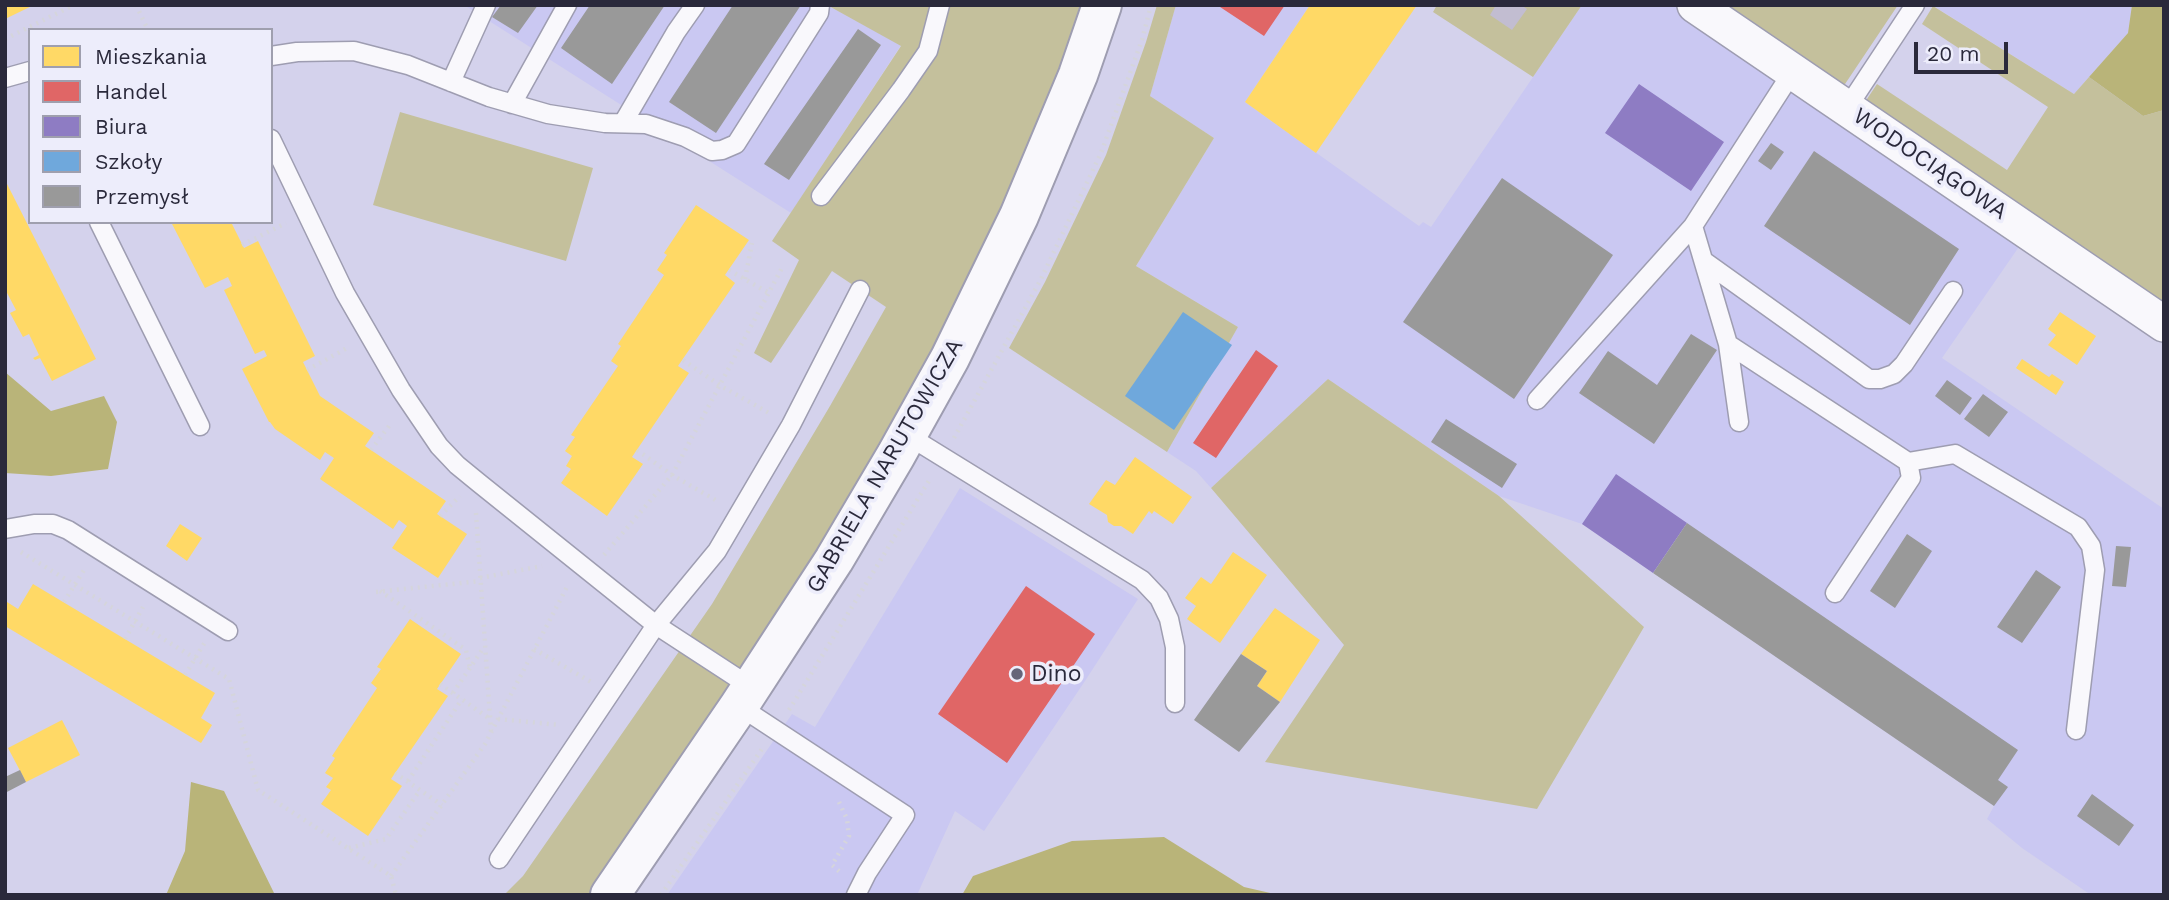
<!DOCTYPE html>
<meta charset="utf-8">
<style>
body{margin:0}
#map{position:relative;width:2169px;height:900px;overflow:hidden;background:#d4d2ec;font-family:"Work Sans",sans-serif}
canvas{display:block}
.frame{position:absolute;inset:0;border:7px solid #2a293b;pointer-events:none}
.legend{position:absolute;left:28px;top:28px;width:245px;height:196px;box-sizing:border-box;background:#ededfb;border:2px solid #9f9fae;margin:0;padding:9px 12px;list-style:none;font-size:21px;color:#2a293b}
.legend li{display:flex;align-items:center;gap:14px;height:35px}
.legend b{width:35px;border:2px solid #9f9fae}
.scale{position:absolute;left:1914px;top:42px;width:94px;height:32px;box-sizing:border-box;border:4px solid #2a293b;border-top:0;padding-left:9px;font-size:21px;line-height:24px;white-space:nowrap;color:#2a293b;-webkit-text-stroke:5px #ededfb;paint-order:stroke}
</style>
<div id="map">
<canvas width="2169" height="900"></canvas>
<div class="frame"></div>
<ul class="legend">
<li><b style="height:19px;background:#ffd966"></b>Mieszkania</li>
<li><b style="height:19px;background:#e06666"></b>Handel</li>
<li><b style="height:19px;background:#8e7cc3"></b>Biura</li>
<li><b style="height:19px;background:#6fa8dc"></b>Szkoły</li>
<li><b style="height:19px;background:#999"></b>Przemysł</li>
</ul>
<div class="scale">20 m</div>
</div>
<script>
const c = document.querySelector('canvas').getContext('2d');
c.lineJoin = 'round';
function fillPath(path, color) { c.fillStyle = color; c.fill(path, 'evenodd'); }
const shape = rows => new Path2D(rows.map(r => 'M' + r).join(''));
function strokePath(path, color, width, dash) { c.strokeStyle = color; c.lineWidth = width; c.lineCap = dash ? 'butt' : 'round'; c.setLineDash(dash || []); c.stroke(path); }
function write(font, color, halo, rows, align = 'center') {
  c.font = font + ' "Work Sans",sans-serif'; c.lineWidth = 7; c.setLineDash([]); c.textBaseline = 'middle'; c.strokeStyle = halo; c.fillStyle = color; for (const [text, x, y, turn = 0] of rows) {
    c.save(); c.translate(x, y); c.rotate((+turn || 0) * Math.PI / 180); c.textAlign = isNaN(turn) ? turn : align; if (halo) c.strokeText(text, 0, 0); c.fillText(text, 0, 0); c.restore();
  }
}
const built = shape([
 [464,5,827,5,901,45,791,213],
 [1176,5,1310,5,1245,102,1419,226,1423,222,1431,227,1582,5,1674,5,2023,241,1942,358,2164,509,2164,895,2091,895,2022,848,1987,819,1994,806,1582,524,1499,496,1328,379,1211,488,1196,471,1167,452,1238,327,1136,266,1214,138,1150,96],
 [1932,5,2132,5,2128,33,2074,94],
 [960,488,1138,599,1085,681,984,831,955,811,917,895,667,895,792,714,815,727]
]);
const green = shape([
 [827,5,1084,5,1062,69,1004,209,935,350,819,551,725,697,589,895,504,895,523,876,712,604,830,406,886,307,832,271,771,363,754,353,799,260,772,241,901,46],
 [1157,5,1176,5,1150,96,1214,138,1136,266,1238,327,1167,452,1009,348,1045,282,1106,155,1146,42],
 [1437,5,1582,5,1533,77,1433,12],
 [1716,5,1898,5,1841,90],
 [1933,6,2074,94,2089,77,2143,116,2164,110,2164,308,1863,105,1877,84,2007,170,2048,107,1922,24],
 [400,112,593,168,566,261,373,205],
 [1328,379,1499,496,1644,627,1537,809,1265,762,1344,645,1211,488]
]);
const forest = shape([
 [2132,5,2164,5,2164,110,2143,116,2089,77,2128,33],
 [5,372,51,411,104,396,117,422,108,469,51,476,5,473],
 [191,782,224,791,275,895,166,895,185,851],
 [1164,837,1244,887,1279,895,962,895,973,876,1072,841]
]);
const homes = shape([
 [5,5,34,5,5,19],
 [1310,5,1417,5,1316,153,1245,102],
 [5,180,96,359,52,381,40,358,35,360,33,358,39,355,29,334,23,337,10,313,16,310,5,289],
 [696,205,749,240,725,275,735,283,678,366,689,373,632,457,643,464,607,516,561,483,571,469,566,466,572,456,565,451,575,437,571,435,618,366,611,361,621,346,618,344,664,275,657,270,667,255,664,253],
 [171,222,231,222,244,248,258,241,315,356,303,362,320,396,374,433,365,446,446,501,437,514,467,534,438,578,392,548,407,526,399,520,393,529,320,479,334,458,325,452,320,460,275,429,270,422,269,422,242,369,267,356,264,350,255,354,224,290,232,286,228,277,205,288],
 [2060,312,2096,336,2077,365,2048,345,2056,335,2048,329],
 [2022,359,2049,377,2052,374,2064,382,2056,395,2016,368],
 [1135,457,1192,497,1173,524,1154,511,1152,514,1149,511,1133,534,1121,526,1114,526,1108,522,1107,515,1089,504,1106,480,1115,485],
 [180,524,202,538,187,561,166,546],
 [1233,552,1267,575,1220,643,1187,619,1196,606,1185,598,1201,577,1211,584],
 [33,584,215,693,201,718,212,725,201,743,5,626,5,605,7,602,18,609],
 [1275,608,1320,640,1280,702,1257,686,1267,671,1241,654],
 [410,619,461,654,437,689,448,696,391,779,402,786,368,836,321,804,331,790,326,787,333,778,325,773,335,758,332,756,377,688,371,683,381,669,377,667],
 [62,720,80,755,26,782,8,748]
]);
const shops = shape([
 [1217,5,1285,5,1264,36],
 [1256,350,1278,366,1216,458,1193,443],
 [1026,586,1095,634,1007,763,938,714]
]);
const offices = shape([
 [1639,84,1724,142,1691,191,1605,133],
 [1616,474,1687,523,1653,573,1582,524]
]);
const schools = shape([
 [1183,312,1232,345,1174,430,1125,396]
]);
const industry = shape([
 [501,5,538,5,518,33,492,17],
 [590,5,665,5,612,84,561,48],
 [733,5,801,5,716,133,669,102],
 [858,29,881,45,789,180,764,164],
 [1771,143,1784,152,1771,170,1758,161],
 [1814,151,1959,249,1910,325,1764,226],
 [1502,178,1613,255,1514,399,1403,322],
 [1691,334,1717,350,1654,444,1579,393,1608,351,1657,385],
 [1947,380,1972,398,1960,415,1935,396],
 [1983,394,2008,412,1989,437,1964,419],
 [1446,419,1517,464,1502,488,1431,442],
 [1687,523,2018,750,1998,780,2008,787,1994,806,1653,573],
 [1907,534,1932,551,1895,608,1870,591],
 [2116,546,2131,547,2126,587,2112,586],
 [2036,570,2061,587,2022,643,1997,627],
 [1241,654,1267,671,1257,686,1280,702,1239,752,1194,720],
 [20,770,26,782,5,793,5,777],
 [2092,794,2134,825,2119,846,2077,816]
]);
const building = shape([
 [1496,5,1521,5,1527,9,1512,30,1490,15]
]);
const path = shape([
 [136,5,148,30],
 [5,39,74,5],
 [242,245,286,223],
 [729,270,769,293],
 [745,279,752,243],
 [683,360,721,386,771,414],
 [307,370,349,347],
 [954,438,1041,279,1101,153,1142,40,1151,5],
 [371,450,392,422],
 [637,450,672,475,719,502],
 [476,513,491,731],
 [440,516,460,496],
 [21,552,229,679,258,790,391,876,396,895],
 [604,555,672,475,783,266],
 [480,578,542,566],
 [380,591,466,650,470,668],
 [376,592,480,581],
 [64,602,84,570],
 [125,639,143,607],
 [534,649,591,682],
 [185,675,205,642],
 [440,684,490,719],
 [453,693,484,647],
 [789,710,930,479],
 [498,719,560,725],
 [395,773,442,805],
 [408,781,462,699],
 [839,802,847,819,849,836,832,865,841,873],
 [349,848,386,839,420,790],
 [391,876,485,744,568,585],
 [661,895,762,749]
]);
const service = shape([
 [271,56,297,52,354,51,408,65,489,97,548,114,605,123,646,124,685,137,712,151,722,150,736,144,819,13,820,5],
 [5,78,30,71],
 [451,82,486,5],
 [512,104,567,5],
 [1847,108,1915,5],
 [623,123,676,32,695,5],
 [271,139,345,293,401,390,439,446,457,465,479,483,656,625,751,687],
 [821,196,901,90,928,51,940,5],
 [99,222,200,426],
 [1693,226,1728,344,1739,422],
 [1704,261,1869,379,1880,379,1894,374,1904,364,1953,291],
 [1728,344,1908,462,1955,454,2078,527,2091,546,2095,570,2076,730],
 [1537,400,1693,226,1793,71],
 [907,435,1142,580,1159,598,1169,619,1175,647,1175,703],
 [5,529,34,524,53,524,68,530,228,631],
 [1835,593,1911,478,1908,462],
 [739,706,905,815,867,873,856,895],
 [499,859,656,625,717,551,791,425,860,290]
]);
const minor = shape([
 [1695,5,2164,324]
]);
const secondary = shape([
 [610,895,739,706,834,560,896,455,950,358,1019,216,1078,75,1102,5]
]);
const markers = [
 [1017,674,7,"#666479"]
];
const streetNames = [
 ["WODOCIĄGOWA",1930,164,34],
 ["GABRIELA NARUTOWICZA",885,466,-60]
];
const poiNames = [
 ["Dino",1031,674]
];
fillPath(built, '#cac8f2');
fillPath(green, '#c4c09c');
fillPath(forest, '#b9b479');
fillPath(homes, '#ffd966');
fillPath(shops, '#e06666');
fillPath(offices, '#8e7cc3');
fillPath(schools, '#6fa8dc');
fillPath(industry, '#999');
fillPath(building, '#c2bdd1');
strokePath(service, '#9e9db1', 21);
strokePath(minor, '#9e9db1', 38);
strokePath(secondary, '#9e9db1', 42);
strokePath(path, '#d5d5dc', 4.5, [2, 5]);
strokePath(service, '#f9f8fc', 18);
strokePath(minor, '#f9f8fc', 35);
strokePath(secondary, '#f9f8fc', 38);
for (const [x, y, r, color] of markers) { const dot = new Path2D(); dot.arc(x, y, r, 0, 2 * Math.PI); c.fillStyle = color; c.fill(dot); strokePath(dot, '#ededfb', 2.5); }
write('23px', '#2a293b', '#ededfb', streetNames);
write('23px', '#2a293b', '#ededfb', poiNames, 'left');
</script>
